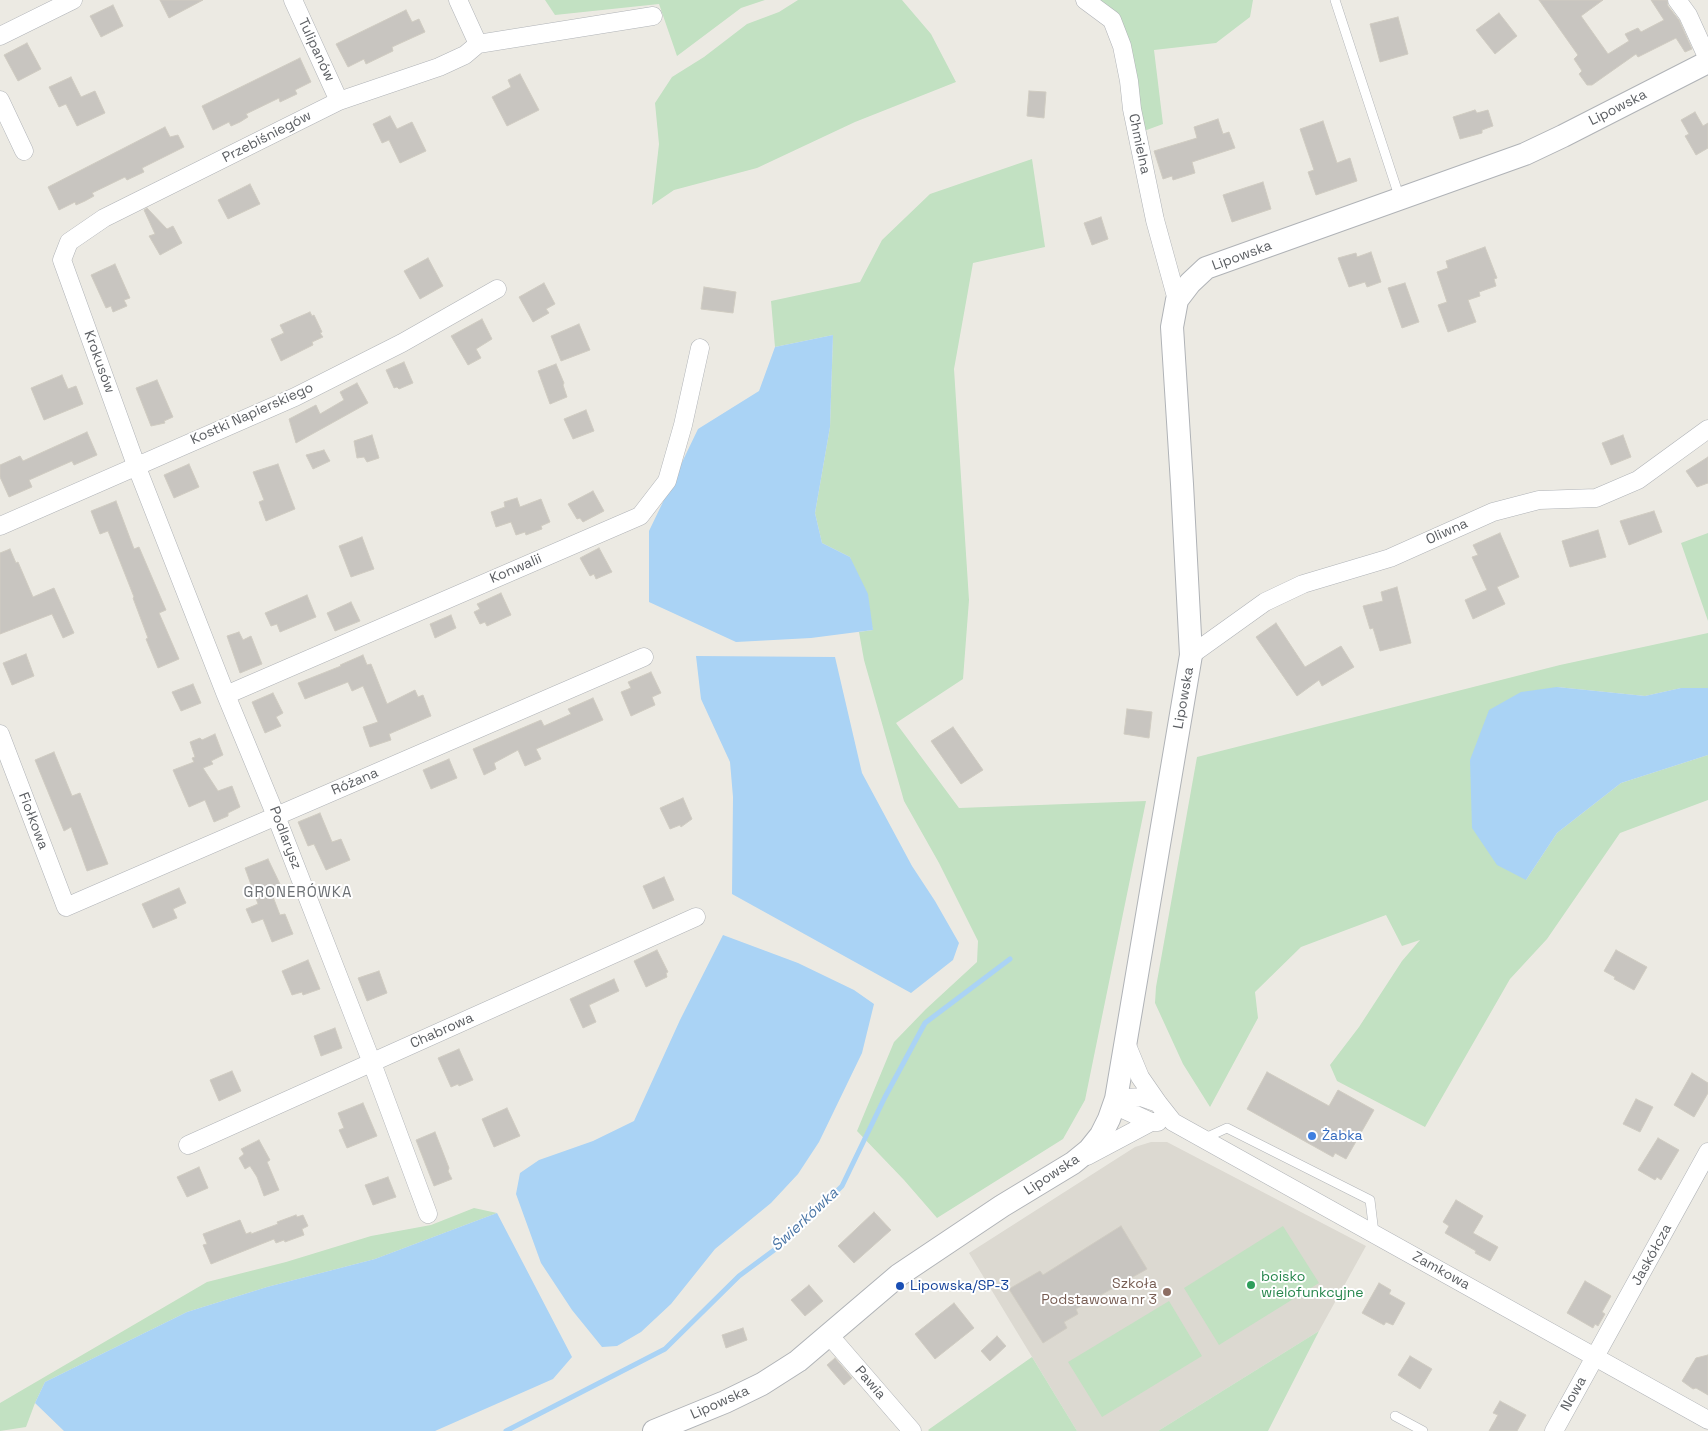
<!DOCTYPE html>
<meta charset="utf-8">
<style>
body{margin:0}
canvas{display:block;background:#eceae3}
</style>
<canvas width="1708" height="1431"></canvas>
<script>
const c = document.querySelector('canvas').getContext('2d');
c.lineJoin = 'round';
function fillPath(path, color) { c.fillStyle = color; c.fill(path, 'evenodd'); }
const shape = rows => new Path2D(rows.map(r => 'M' + r).join(''));
function strokePath(path, color, width, dash) { c.strokeStyle = color; c.lineWidth = width; c.lineCap = dash ? 'butt' : 'round'; c.setLineDash(dash || []); c.stroke(path); }
function write(font, color, halo, rows, align = 'center') {
  c.font = font + ' "Space Grotesk",sans-serif'; c.lineWidth = 4; c.setLineDash([]); c.textBaseline = 'middle'; c.strokeStyle = halo; c.fillStyle = color; for (const [text, x, y, turn = 0] of rows) {
    c.save(); c.translate(x, y); c.rotate((+turn || 0) * Math.PI / 180); c.textAlign = isNaN(turn) ? turn : align; if (halo) c.strokeText(text, 0, 0); c.fillText(text, 0, 0); c.restore();
  }
}
const education = shape([
 [1151,1142,1167,1142,1366,1246,1319,1331,1158,1431,1077,1431,969,1253,1135,1147]
]);
const green = shape([
 [545,0,765,0,741,8,677,56,659,4,555,15],
 [798,0,902,0,931,34,956,82,855,122,757,168,674,190,652,205,659,144,655,103,672,77,704,57,747,24,779,12],
 [1099,0,1253,0,1250,17,1216,43,1154,50,1163,124,1144,131],
 [1032,159,1045,247,973,263,954,369,969,600,963,679,896,723,959,808,1146,801,1085,1100,1063,1139,937,1218,904,1180,857,1131,894,1042,926,1009,977,962,978,941,939,863,904,801,864,660,859,632,873,630,850,557,822,543,815,513,830,427,833,335,775,347,771,301,860,282,882,240,930,194],
 [1708,533,1708,621,1681,543],
 [1708,633,1708,688,1681,688,1645,696,1557,687,1526,880,1557,833,1621,783,1708,755,1708,800,1620,833,1547,939,1510,979,1425,1127,1337,1081,1330,1065,1359,1027,1402,961,1420,940,1402,946,1386,915,1301,947,1255,992,1258,1018,1210,1107,1183,1064,1155,1003,1156,987,1197,757,1560,665],
 [474,1208,497,1213,375,1259,267,1287,187,1312,45,1382,35,1403,26,1427,0,1431,0,1403,207,1282,286,1262,371,1236,431,1225],
 [1283,1226,1319,1283,1219,1345,1184,1288],
 [1169,1301,1202,1356,1102,1417,1068,1362],
 [1319,1331,1268,1431,1158,1431],
 [1032,1357,1077,1431,929,1431,928,1430]
]);
const water = shape([
 [833,335,830,427,815,513,822,543,850,557,868,594,873,630,811,638,736,642,649,602,649,531,698,429,759,391,775,347],
 [696,656,835,657,862,773,912,866,935,901,959,943,953,960,911,993,732,894,733,797,730,762,701,699],
 [1557,687,1645,696,1681,688,1708,688,1708,755,1621,783,1557,833,1526,880,1497,865,1472,828,1470,760,1489,710,1521,692],
 [723,935,798,963,854,990,874,1004,862,1053,819,1142,798,1174,771,1203,715,1249,671,1304,641,1332,617,1346,602,1347,572,1310,541,1263,516,1194,520,1173,539,1160,593,1141,634,1121,680,1020],
 [497,1213,572,1357,553,1379,435,1431,64,1431,35,1403,45,1382,187,1312,267,1287,375,1259]
]);
const stream = shape([
 [506,1431,665,1349,739,1276,789,1239,842,1186,885,1097,925,1023,1010,959]
]);
const building = shape([
 [160,0,203,0,169,18,160,0],
 [1539,0,1603,0,1581,16,1608,54,1629,41,1625,34,1638,28,1641,32,1664,20,1651,0,1667,0,1668,6,1679,20,1692,49,1685,52,1676,38,1638,57,1636,54,1592,85,1587,85,1579,74,1582,71,1574,59,1578,55,1539,0],
 [113,5,123,26,101,37,90,16,113,5],
 [406,10,412,22,419,19,425,32,392,47,393,51,366,64,364,59,348,67,336,44,406,10],
 [1499,13,1517,36,1495,54,1476,30,1499,13],
 [1398,17,1408,54,1380,62,1370,24,1398,17],
 [27,43,41,69,18,81,4,55,27,43],
 [300,58,311,82,295,90,297,94,280,102,279,98,246,114,248,117,240,122,231,126,229,122,213,130,202,106,300,58],
 [520,74,539,110,507,126,492,97,511,87,508,80,520,74],
 [71,77,81,97,95,91,105,113,77,126,66,104,59,107,49,87,71,77],
 [1029,91,1046,92,1044,118,1027,116,1029,91],
 [1475,110,1477,113,1488,110,1493,126,1482,130,1482,133,1460,139,1453,117,1475,110],
 [1695,112,1703,126,1708,123,1708,148,1696,155,1685,136,1689,134,1681,120,1695,112],
 [390,116,397,129,412,122,426,151,400,163,389,140,382,143,373,124,390,116],
 [1218,119,1223,134,1229,132,1235,148,1192,162,1195,173,1173,180,1172,176,1163,179,1154,151,1197,138,1194,127,1218,119],
 [1323,121,1337,163,1350,158,1357,181,1316,195,1308,172,1314,170,1300,129,1323,121],
 [165,127,170,137,178,135,184,147,142,168,144,172,127,180,125,177,92,193,94,196,85,201,76,205,75,202,59,210,48,187,165,127],
 [1263,182,1271,209,1232,222,1223,195,1263,182],
 [250,184,260,204,228,219,218,200,250,184],
 [147,208,167,229,173,226,182,243,160,255,149,236,155,234,144,210,147,208],
 [1101,217,1108,239,1092,245,1084,223,1101,217],
 [1485,247,1497,278,1494,279,1496,286,1479,292,1480,296,1468,300,1476,322,1448,332,1438,305,1447,302,1437,272,1448,268,1446,261,1485,247],
 [1371,252,1381,282,1367,287,1365,282,1349,287,1338,258,1356,253,1357,257,1371,252],
 [428,258,443,286,420,299,404,271,428,258],
 [115,264,130,298,124,300,127,306,113,312,111,306,106,308,91,275,115,264],
 [544,283,555,304,546,309,549,313,533,322,519,297,544,283],
 [1405,283,1419,322,1402,328,1388,288,1405,283],
 [704,287,736,292,733,313,701,309,704,287],
 [310,312,312,316,314,315,322,332,320,333,323,337,312,342,313,345,281,361,271,339,284,333,280,325,310,312],
 [482,319,492,339,476,349,481,358,468,365,451,336,482,319],
 [579,324,590,350,561,361,551,336,579,324],
 [404,362,413,383,399,389,397,387,394,388,386,370,404,362],
 [556,364,564,383,563,385,567,397,550,404,538,371,556,364],
 [62,375,68,389,76,386,83,404,44,420,31,388,62,375],
 [157,380,173,417,164,421,165,423,151,426,136,388,157,380],
 [357,383,368,403,296,443,289,419,316,405,320,414,344,400,340,392,357,383],
 [586,410,594,431,573,439,564,419,586,410],
 [87,432,97,455,74,465,72,461,29,480,32,487,9,497,0,477,0,465,20,456,23,461,87,432],
 [372,435,379,458,367,462,364,457,357,458,354,441,372,435],
 [1623,435,1631,457,1611,465,1602,443,1623,435],
 [324,450,330,461,313,469,306,455,324,450],
 [1708,457,1708,483,1697,487,1686,471,1708,457],
 [189,464,199,487,174,498,164,475,189,464],
 [278,464,295,509,266,521,259,502,264,500,253,472,278,464],
 [593,491,604,511,583,522,580,518,577,519,568,504,593,491],
 [517,498,520,507,541,499,550,522,541,526,542,529,526,535,525,532,516,535,511,522,496,527,491,512,505,507,504,502,517,498],
 [116,501,134,549,139,547,166,610,159,613,179,659,158,668,146,639,148,638,133,598,134,597,108,531,100,534,91,511,116,501],
 [1654,511,1662,532,1629,545,1620,521,1654,511],
 [1598,530,1606,557,1570,567,1562,541,1598,530],
 [1500,533,1519,577,1497,587,1505,604,1473,619,1465,600,1487,590,1472,557,1478,555,1473,545,1500,533],
 [362,537,374,569,351,577,339,546,362,537],
 [599,548,612,572,596,579,594,574,590,576,580,558,599,548],
 [10,549,16,563,18,562,33,597,54,588,74,633,63,638,52,614,0,634,0,553,10,549],
 [1397,587,1411,643,1380,651,1373,628,1370,629,1363,606,1383,601,1381,592,1397,587],
 [501,593,511,615,487,626,485,622,480,624,474,612,480,609,477,604,501,593],
 [307,595,316,617,280,632,277,624,271,626,265,613,307,595],
 [351,602,360,621,335,631,327,613,351,602],
 [451,615,456,628,435,638,430,624,451,615],
 [1276,623,1305,667,1341,646,1354,667,1322,686,1319,680,1297,696,1256,637,1276,623],
 [239,632,243,640,251,636,262,664,240,673,227,636,239,632],
 [26,654,34,676,12,685,3,663,26,654],
 [363,655,367,665,371,664,387,704,415,690,418,697,423,695,431,716,389,734,391,740,370,747,363,727,378,722,363,686,352,691,348,682,305,699,298,683,341,666,340,665,363,655],
 [651,672,661,693,652,697,655,705,631,716,621,692,631,688,628,682,651,672],
 [193,684,201,703,181,711,172,692,193,684],
 [273,693,283,713,276,717,281,726,265,733,252,702,273,693],
 [593,698,603,720,536,749,541,759,525,766,518,750,494,763,496,769,484,775,473,749,541,720,544,726,571,714,568,709,593,698],
 [1127,709,1152,712,1149,738,1124,734,1127,709],
 [953,727,983,770,961,784,931,741,953,727],
 [215,734,223,755,211,761,213,764,203,768,218,791,232,786,240,807,228,813,228,816,214,822,205,800,189,807,173,770,194,762,192,758,195,757,190,742,200,738,202,740,215,734],
 [54,752,72,796,80,793,108,864,87,871,71,827,64,831,35,760,54,752],
 [449,759,457,778,431,789,423,770,449,759],
 [683,798,692,819,681,827,680,825,670,829,660,808,683,798],
 [320,813,332,842,341,839,350,860,326,870,314,844,308,846,298,822,320,813],
 [268,859,280,884,270,889,280,915,285,914,293,934,272,942,263,919,252,923,246,909,258,904,245,868,268,859],
 [664,877,674,900,653,909,643,886,664,877],
 [179,888,186,903,173,909,177,918,153,928,142,904,179,888],
 [657,950,668,972,666,973,667,977,646,987,634,961,657,950],
 [1616,950,1647,967,1634,990,1614,979,1615,977,1604,971,1616,950],
 [308,960,320,989,303,995,302,992,292,995,282,971,308,960],
 [379,971,387,993,367,1001,358,978,379,971],
 [614,979,619,991,589,1005,596,1022,583,1028,570,999,614,979],
 [335,1028,342,1048,321,1056,314,1036,335,1028],
 [459,1049,473,1080,459,1086,458,1084,451,1087,438,1058,459,1049],
 [232,1071,241,1091,219,1101,210,1080,232,1071],
 [1267,1072,1329,1106,1338,1090,1374,1110,1346,1159,1335,1153,1333,1157,1247,1109,1267,1072],
 [1692,1073,1708,1083,1708,1093,1694,1117,1674,1105,1692,1073],
 [1636,1099,1653,1107,1640,1132,1623,1124,1636,1099],
 [363,1103,377,1136,347,1148,339,1130,344,1128,338,1113,363,1103],
 [507,1108,520,1136,494,1147,482,1119,507,1108],
 [435,1132,449,1168,448,1171,452,1179,434,1186,416,1140,435,1132],
 [1658,1138,1679,1150,1661,1180,1657,1177,1655,1180,1638,1170,1658,1138],
 [259,1140,270,1160,267,1162,279,1190,264,1196,257,1177,250,1166,245,1169,239,1158,244,1154,241,1149,259,1140],
 [199,1167,208,1188,187,1197,177,1177,199,1167],
 [388,1177,396,1197,373,1205,365,1185,388,1177],
 [1456,1200,1483,1216,1473,1233,1498,1247,1490,1261,1475,1253,1476,1251,1445,1233,1449,1226,1443,1222,1456,1200],
 [874,1212,891,1230,854,1263,838,1246,874,1212],
 [296,1215,297,1217,303,1215,308,1226,302,1229,304,1235,285,1242,284,1240,276,1243,274,1239,211,1264,203,1245,207,1244,203,1234,240,1220,246,1234,251,1232,251,1234,278,1224,277,1222,296,1215],
 [1121,1226,1147,1269,1076,1309,1078,1314,1064,1322,1067,1328,1043,1343,1009,1289,1040,1271,1043,1275,1121,1226],
 [1585,1281,1611,1296,1602,1312,1605,1314,1598,1326,1595,1324,1593,1328,1567,1313,1585,1281],
 [1379,1283,1391,1290,1389,1294,1405,1303,1393,1325,1386,1322,1384,1325,1362,1313,1379,1283],
 [809,1285,823,1301,805,1316,791,1300,809,1285],
 [954,1303,974,1328,935,1359,915,1334,954,1303],
 [743,1328,747,1340,726,1348,722,1335,743,1328],
 [997,1336,1006,1346,990,1361,981,1351,997,1336],
 [1708,1355,1708,1395,1696,1388,1693,1389,1682,1381,1696,1358,1708,1355],
 [1410,1356,1432,1369,1420,1389,1398,1375,1410,1356],
 [835,1358,852,1378,844,1385,827,1365,835,1358],
 [1500,1401,1526,1415,1517,1431,1489,1431,1498,1415,1493,1413,1500,1401]
]);
const service = shape([
 [1335,0,1400,199],
 [1203,1139,1227,1128,1370,1200,1374,1233],
 [1395,1416,1423,1431]
]);
const minor = shape([
 [293,0,339,101],
 [1085,0,1112,20,1122,46,1129,81,1132,109,1155,220,1177,300],
 [1677,0,1688,15,1708,59],
 [0,36,73,0],
 [478,44,653,16],
 [0,100,24,151],
 [0,526,295,397,402,343,497,289],
 [1191,655,1265,602,1303,584,1390,558,1493,512,1539,500,1596,498,1638,480,1708,429],
 [226,695,640,516,667,481,683,425,700,348],
 [0,734,66,907,644,657],
 [1126,1043,1140,1077,1158,1103,1173,1122,1708,1420],
 [1116,1099,1141,1097,1158,1103],
 [1114,1105,1151,1122,1158,1122],
 [188,1145,696,917],
 [1087,1156,1151,1122],
 [428,1214,372,1063,276,816,226,695,136,465,62,260,69,242,104,218,339,101,439,67,465,55,478,44,458,0],
 [829,1335,912,1431],
 [1554,1431,1708,1152]
]);
const tertiary = shape([
 [654,1431,725,1402,762,1384,798,1361,899,1275,1002,1206,1073,1163,1089,1150,1101,1135,1109,1119,1116,1099,1191,655,1182,484,1172,327,1177,300,1190,283,1206,268,1525,154,1563,136,1708,62]
]);
const markers = [
 [1312,1136,5,"#3f7fe0"],
 [1251,1285,5,"#2e9e5b"],
 [900,1286,5,"#1a4fb4"],
 [1167,1292,5,"#8d6e63"]
];
const streetNames = [
 ["Tulipanów",316,50,65],
 ["Lipowska",1618,108,-27],
 ["Przebiśniegów",267,137,-27],
 ["Chmielna",1139,144,78],
 ["Lipowska",1242,256,-20],
 ["Krokusów",99,362,70],
 ["Kostki Napierskiego",252,414,-24],
 ["Oliwna",1447,532,-24],
 ["Konwalii",516,569,-23],
 ["Lipowska",1184,698,-80],
 ["Różana",355,782,-23],
 ["Fiołkowa",33,821,69],
 ["Podlarysz",285,838,69],
 ["Chabrowa",442,1031,-24],
 ["Lipowska",1052,1175,-33],
 ["Jaskółcza",1652,1255,-61],
 ["Zamkowa",1441,1271,29],
 ["Pawia",870,1383,49],
 ["Nowa",1574,1394,-61],
 ["Lipowska",720,1403,-24]
];
const shopNames = [
 ["Żabka",1322,1136]
];
const leisureNames = [
 ["boisko",1261,1277],
 ["wielofunkcyjne",1261,1293]
];
const educationNames = [
 ["Szkoła",1157,1284],
 ["Podstawowa nr 3",1157,1300]
];
const transitNames = [
 ["Lipowska/SP-3",910,1286]
];
const neighbourhoodNames = [
 ["GRONERÓWKA",298,893]
];
const waterNames = [
 ["Świerkówka",805,1220,-43]
];
fillPath(education, '#dcd9d1');
fillPath(green, '#c2e1c2');
fillPath(water, '#aad3f5');
strokePath(stream, '#aad3f5', 5);
fillPath(building, '#c8c5c0');
strokePath(building, '#d0ccc2', 1);
strokePath(service, '#b0b3b7', 10);
strokePath(minor, '#b0b3b7', 19);
strokePath(tertiary, '#b0b3b7', 24);
strokePath(service, '#fff', 9);
strokePath(minor, '#fff', 18);
strokePath(tertiary, '#fff', 22);
for (const [x, y, r, color] of markers) { const dot = new Path2D(); dot.arc(x, y, r, 0, 2 * Math.PI); c.fillStyle = color; c.fill(dot); strokePath(dot, '#fff', 2); }
write('14px', '#5b5e62', '#fff', streetNames);
write('14px', '#366cbe', '#fff', shopNames, 'left');
write('14px', '#27864d', '#fff', leisureNames, 'left');
write('14px', '#785e54', '#fff', educationNames, 'right');
write('14px', '#164399', '#fff', transitNames, 'left');
c.letterSpacing = '1px';
write('15px', '#6c7074', '#fff', neighbourhoodNames);
c.letterSpacing = '0px';
write('italic 15px', '#4a75a5', '#fff', waterNames);
</script>
